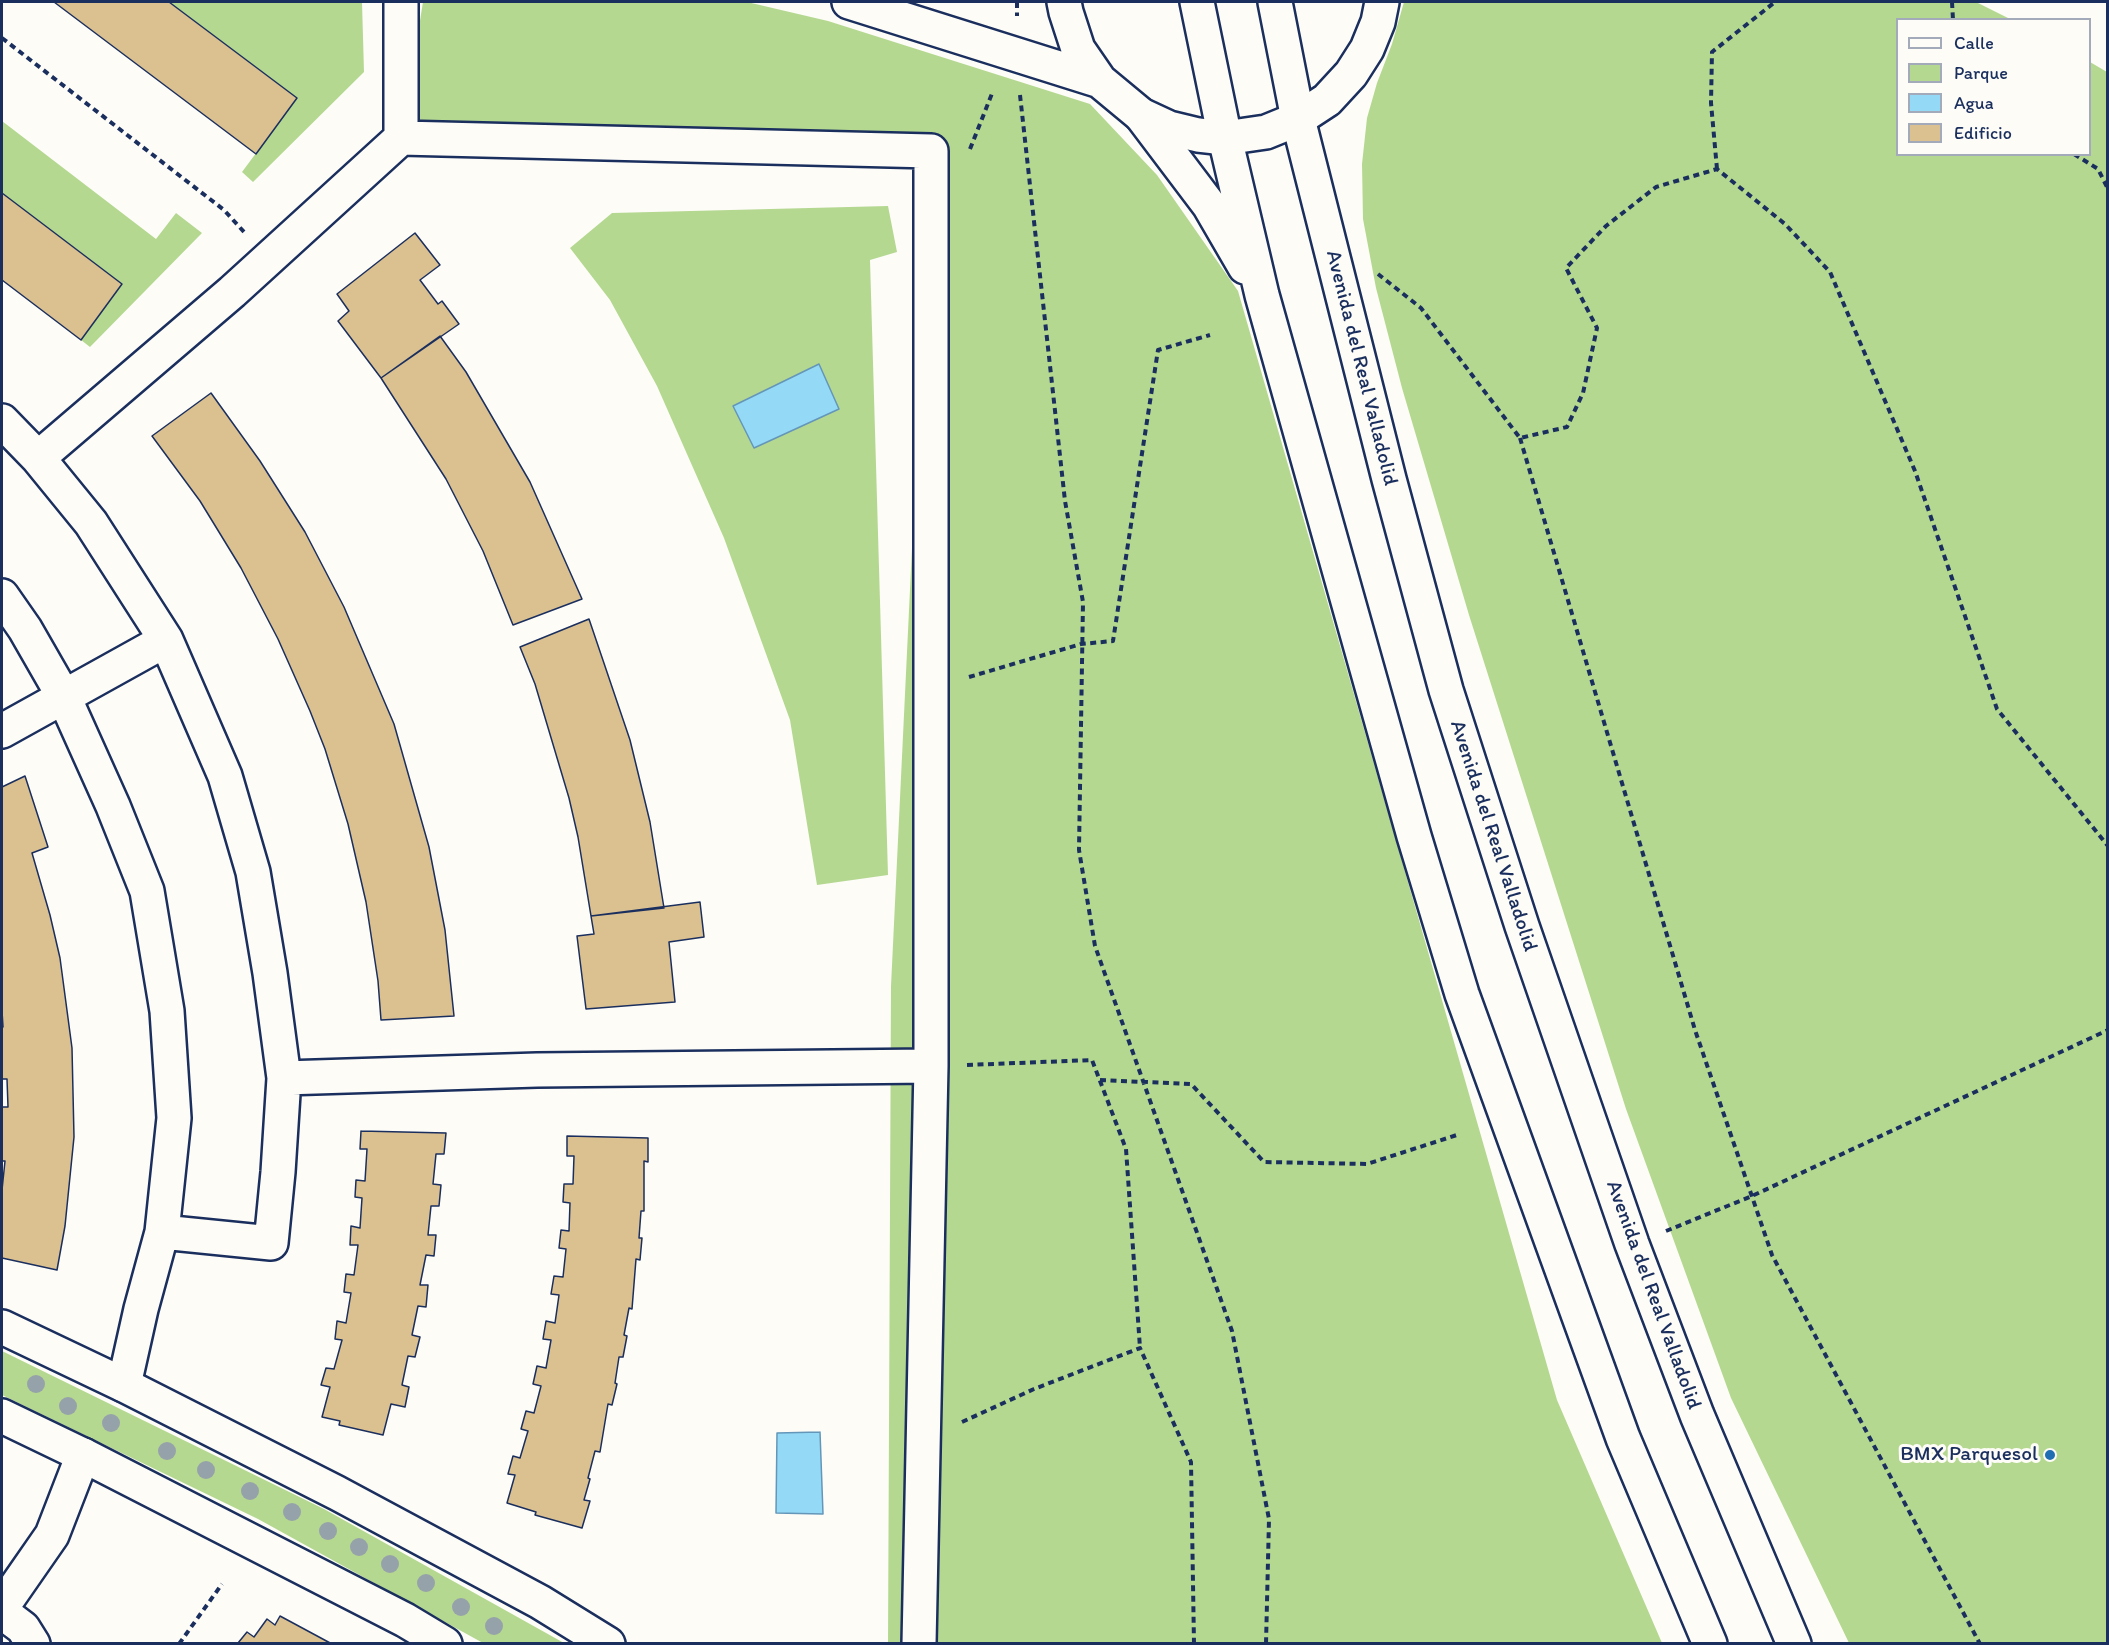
<!DOCTYPE html>
<style>
body{margin:0}
#map{position:relative;width:2109px;height:1645px;overflow:hidden;background:#fdfcf7;font-family:Itim,sans-serif}
canvas{display:block}
.frame{position:absolute;inset:0;border:3px solid #1b2f5e;pointer-events:none}
.legend{position:absolute;left:1896px;top:18px;width:195px;height:138px;box-sizing:border-box;background:#fdfcf7;border:2px solid #a3aaba;margin:0;padding:8px 10px;list-style:none;font-size:18px;color:#1b2f5e}
.legend li{display:flex;align-items:center;gap:12px;height:30px}
.legend b{width:30px;border:2px solid #a3aaba}
</style>
<div id="map">
<canvas width="2109" height="1645"></canvas>
<div class="frame"></div>
<ul class="legend">
<li><b style="height:8px;background:#fdfcf7"></b>Calle</li>
<li><b style="height:16px;background:#b5d891"></b>Parque</li>
<li><b style="height:16px;background:#94daf6"></b>Agua</li>
<li><b style="height:16px;background:#dbc090"></b>Edificio</li>
</ul>
</div>
<script>
const c = document.querySelector('canvas').getContext('2d');
c.lineJoin = 'round';
function fillPath(path, color) { c.fillStyle = color; c.fill(path, 'evenodd'); }
const shape = rows => new Path2D(rows.map(r => 'M' + r).join(''));
function strokePath(path, color, width, dash) { c.strokeStyle = color; c.lineWidth = width; c.lineCap = dash ? 'butt' : 'round'; c.setLineDash(dash || []); c.stroke(path); }
function write(font, color, halo, rows, align = 'center') {
  c.font = font + ' Itim,sans-serif'; c.lineWidth = 6; c.setLineDash([]); c.textBaseline = 'middle'; c.strokeStyle = halo; c.fillStyle = color; for (const [text, x, y, turn = 0] of rows) {
    c.save(); c.translate(x, y); c.rotate((+turn || 0) * Math.PI / 180); c.textAlign = isNaN(turn) ? turn : align; if (halo) c.strokeText(text, 0, 0); c.fillText(text, 0, 0); c.restore();
  }
}
const green = shape([
 [169,2,362,2,364,72,253,182,242,172,297,98],
 [423,2,747,2,828,21,1090,104,1157,175,1238,291,1557,1400,1662,1643,888,1643,891,986,931,151,401,138],
 [1404,2,1976,2,2010,19,1898,20,1898,154,2090,154,2090,62,2107,72,2107,1643,1849,1643,1731,1398,1626,1109,1469,615,1402,388,1376,288,1363,219,1362,164,1367,118,1377,83,1392,44],
 [2,121,156,239,176,213,202,233,90,347,81,340,122,284,2,193],
 [888,206,897,252,870,260,888,875,817,885,790,720,724,538,657,386,610,300,570,248,612,213],
 [2,1351,324,1509,564,1643,483,1643,258,1519,2,1395]
]);
const water = shape([
 [819,364,839,409,754,448,733,406,819,364],
 [820,1432,823,1514,776,1513,777,1433,820,1432]
]);
const building = shape([
 [54,2,169,2,297,98,256,154,54,2],
 [2,193,122,284,81,340,2,280,2,193],
 [415,233,440,265,420,280,438,304,442,301,459,324,381,378,338,321,349,311,337,294,415,233],
 [440,336,466,372,530,482,582,599,513,625,483,551,446,479,381,378,440,336],
 [211,393,260,461,305,532,344,607,394,724,429,847,445,930,454,1016,381,1020,378,981,366,902,348,824,325,749,310,711,278,639,241,568,200,501,152,436,211,393],
 [589,619,630,740,650,822,664,908,591,916,578,837,569,798,535,684,520,647,589,619],
 [25,776,48,847,32,853,50,915,60,958,72,1048,74,1137,65,1226,57,1270,2,1258,2,1190,5,1161,2,1161,2,1107,8,1107,7,1079,2,1079,2,1027,3,1027,2,1011,2,787,25,776],
 [700,902,704,937,669,942,675,1002,586,1009,577,936,594,934,591,916,700,902],
 [361,1131,446,1133,444,1154,436,1154,433,1184,441,1185,439,1206,431,1206,428,1235,436,1235,434,1256,426,1255,420,1285,428,1285,426,1307,418,1306,412,1335,420,1337,415,1357,408,1356,402,1385,409,1387,405,1407,391,1404,383,1435,339,1425,340,1421,322,1417,330,1387,321,1385,326,1368,334,1369,342,1340,335,1339,337,1321,346,1323,351,1293,344,1292,346,1274,354,1275,358,1245,350,1245,351,1226,360,1228,362,1198,355,1197,356,1180,365,1181,367,1149,360,1149,361,1131],
 [567,1136,648,1138,648,1162,644,1161,644,1211,641,1211,639,1238,642,1238,640,1260,636,1259,632,1309,629,1308,624,1335,627,1336,623,1357,619,1357,615,1383,617,1384,612,1405,608,1404,600,1452,595,1451,588,1478,590,1479,584,1500,590,1501,582,1528,535,1515,536,1512,507,1503,515,1475,508,1474,513,1456,520,1458,528,1431,521,1429,526,1411,534,1413,541,1386,533,1384,537,1366,546,1368,551,1340,543,1339,546,1321,555,1323,559,1295,551,1294,554,1276,563,1277,566,1249,559,1248,561,1230,569,1231,570,1203,563,1202,564,1184,573,1184,574,1156,567,1156,567,1136],
 [280,1616,332,1644,238,1643,247,1632,254,1637,267,1619,275,1625,280,1616]
]);
const path = shape([
 [1017,2,1017,16],
 [1952,2,1953,20],
 [2,38,224,210,244,232],
 [1020,95,1065,501,1083,602,1079,850,1095,946,1232,1331,1269,1519,1266,1644],
 [970,149,993,91],
 [2074,154,2098,169,2108,189],
 [1717,169,1711,103,1712,52,1775,2],
 [1378,274,1421,308,1520,438,1567,427,1583,393,1597,328,1566,268,1606,226,1656,187,1717,169,1785,224,1830,272,1915,471,1997,709,2108,846],
 [1520,438,1695,1030,1772,1255,1980,1644],
 [969,677,1081,644,1113,641,1158,350,1210,335],
 [967,1065,1092,1060,1126,1149,1140,1348],
 [1100,1080,1191,1084,1264,1162,1367,1164,1460,1134],
 [1666,1231,1752,1196,2108,1030],
 [962,1422,1034,1389,1140,1348,1191,1462,1194,1644],
 [179,1644,222,1584]
]);
const street = shape([
 [849,2,1100,81],
 [1064,2,1066,12,1078,49,1100,81,1141,115,1169,128,1198,135,1225,138,1266,132,1298,119,1327,100,1351,74,1367,49,1378,22,1382,2],
 [401,138,401,2],
 [2,421,38,458,91,523,166,640,225,776,253,872,270,973,284,1078,278,1172,271,1243,162,1232],
 [38,458,232,292,401,138,931,151,931,1066,919,1644],
 [2,596,25,629,64,697,113,806,147,891,167,1011,174,1118,162,1232,141,1309,124,1385],
 [2,731,166,640],
 [284,1078,537,1070,931,1066],
 [2,1607,52,1535,83,1455],
 [2,1612,23,1628,33,1644]
]);
const secondary = shape([
 [2,1327,124,1385,337,1493,540,1602,608,1644],
 [2,1416,83,1455,405,1620,445,1644]
]);
const highway = shape([
 [1197,2,1225,138,1262,295,1414,836,1462,994,1623,1438,1710,1644],
 [1275,2,1298,119,1389,479,1446,690,1522,926,1632,1244,1697,1415,1794,1644],
 [1141,115,1209,205,1245,267]
]);
const trees = [
 [36,1384],
 [68,1406],
 [111,1423],
 [167,1451],
 [206,1470],
 [250,1491],
 [292,1512],
 [328,1531],
 [359,1547],
 [390,1564],
 [426,1583],
 [461,1607],
 [494,1626]
];
const markers = [
 [2050,1455,6,"#1f6fb2"]
];
const streetNames = [
 ["Avenida del Real Valladolid",1361,368,76],
 ["Avenida del Real Valladolid",1493,836,72],
 ["Avenida del Real Valladolid",1653,1295,70]
];
const poiNames = [
 ["BMX Parquesol",2038,1455]
];
fillPath(green, '#b5d891');
fillPath(water, '#94daf6');
strokePath(water, '#6496b9', 1.5);
fillPath(building, '#dbc090');
strokePath(building, '#1b2f5e', 1.5);
strokePath(street, '#1b2f5e', 38);
strokePath(secondary, '#1b2f5e', 38);
strokePath(highway, '#1b2f5e', 38);
strokePath(path, '#1b2f5e', 4, [6, 4.5]);
strokePath(street, '#fdfcf7', 33);
strokePath(secondary, '#fdfcf7', 33);
strokePath(highway, '#fdfcf7', 33);
c.fillStyle = '#96a2aa';
for (const [x, y] of trees) { c.beginPath(); c.arc(x, y, 9, 0, 2 * Math.PI); c.fill(); }
for (const [x, y, r, color] of markers) { const dot = new Path2D(); dot.arc(x, y, r, 0, 2 * Math.PI); c.fillStyle = color; c.fill(dot); strokePath(dot, '#fdfcf7', 2); }
write('21px', '#1b2f5e', '#fdfcf7', streetNames);
write('21px', '#1b2f5e', '#fdfcf7', poiNames, 'right');
</script>
